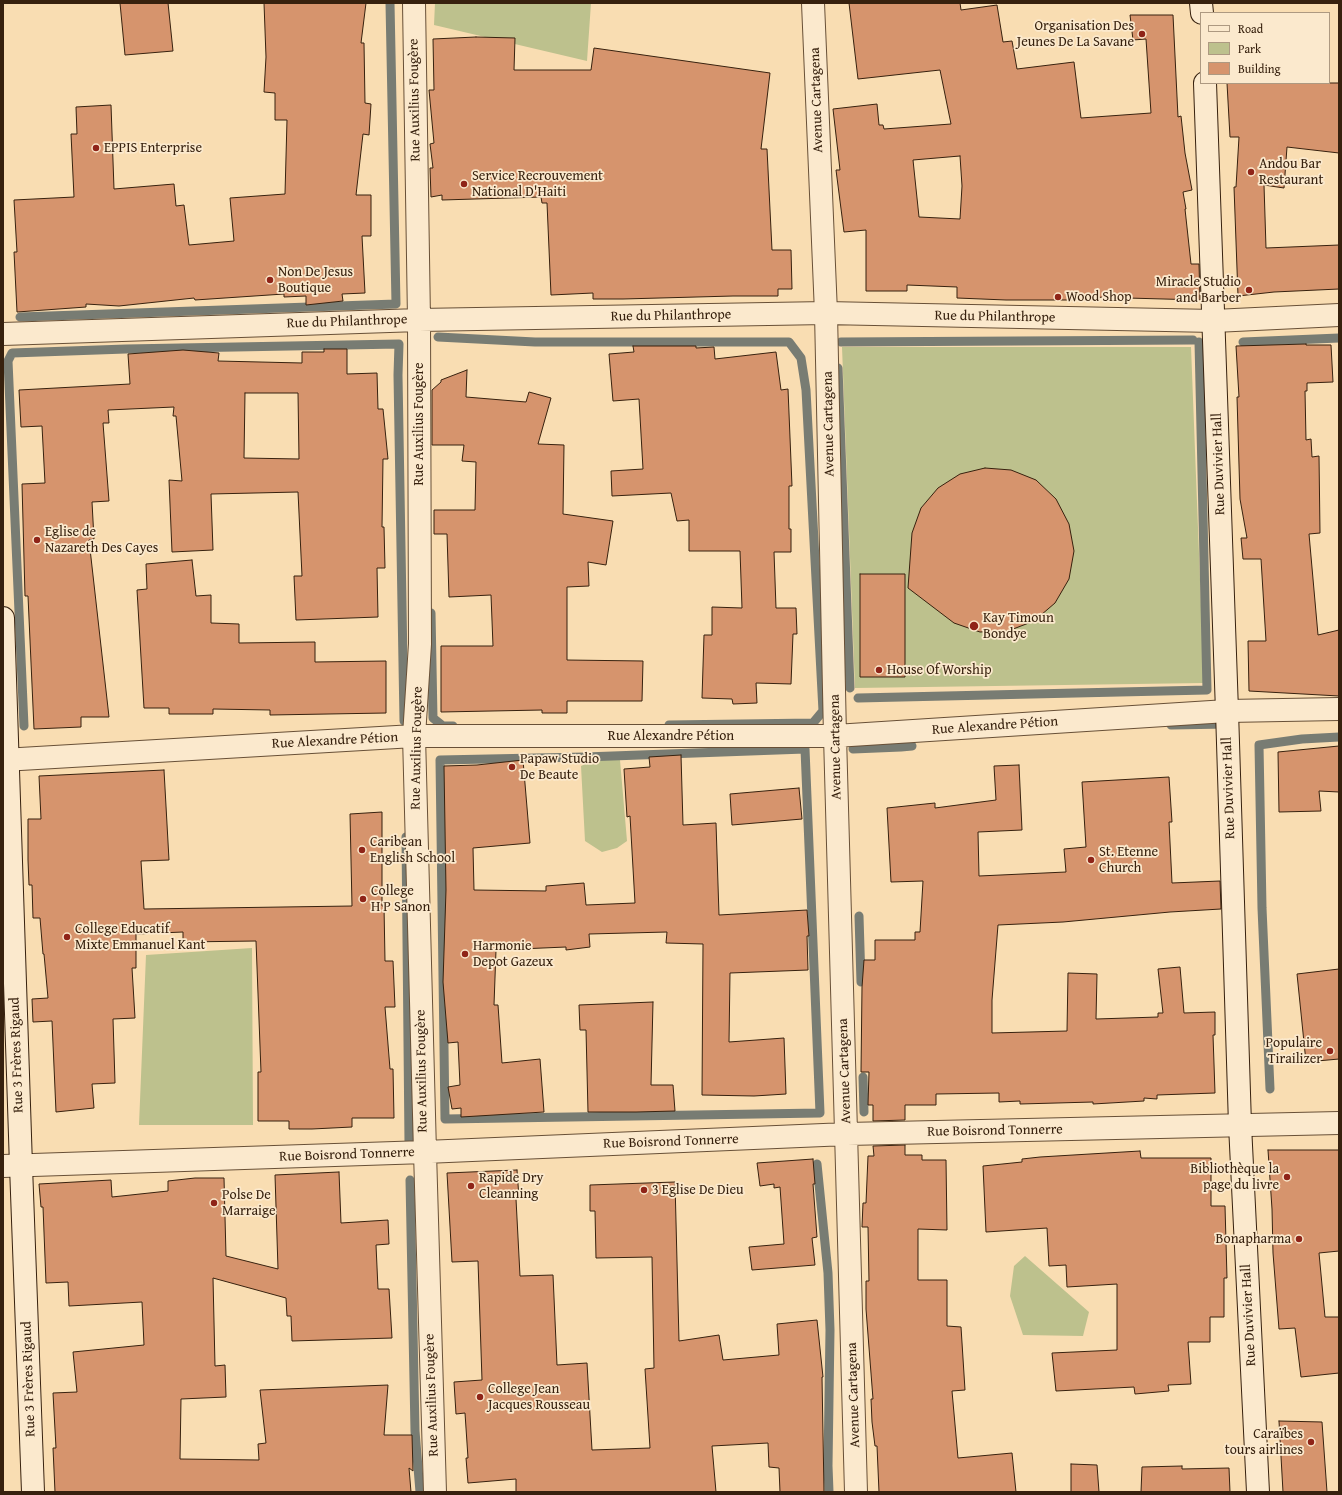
<!DOCTYPE html>
<meta charset="utf-8">
<style>
body{margin:0}
#map{position:relative;width:1342px;height:1495px;overflow:hidden;background:#f9ddb2;font-family:"Gentium Book Plus",serif}
canvas{display:block}
.frame{position:absolute;inset:0;border:4px solid #37210e;pointer-events:none}
.legend{position:absolute;left:1200px;top:12px;width:130px;height:72px;box-sizing:border-box;background:#fbe9cd;border:1px solid #ad9981;margin:0;padding:5px 7px;list-style:none;font-size:12px;color:#37210e}
.legend li{display:flex;align-items:center;gap:8px;height:20px}
.legend b{width:20px;border:1px solid #ad9981}
</style>
<div id="map">
<canvas width="1342" height="1495"></canvas>
<div class="frame"></div>
<ul class="legend">
<li><b style="height:5px;background:#fbe9cd"></b>Road</li>
<li><b style="height:11px;background:#bdc18d"></b>Park</li>
<li><b style="height:11px;background:#d6946d"></b>Building</li>
</ul>
</div>
<script>
const c = document.querySelector('canvas').getContext('2d');
c.lineJoin = 'round';
function fillPath(path, color) { c.fillStyle = color; c.fill(path, 'evenodd'); }
const shape = rows => new Path2D(rows.map(r => 'M' + r).join(''));
function strokePath(path, color, width, dash) { c.strokeStyle = color; c.lineWidth = width; c.lineCap = dash ? 'butt' : 'round'; c.setLineDash(dash || []); c.stroke(path); }
function write(font, color, halo, rows, align = 'center') {
  c.font = font + ' "Gentium Book Plus",serif'; c.lineWidth = 3.5; c.setLineDash([]); c.textBaseline = 'middle'; c.strokeStyle = halo; c.fillStyle = color; for (const [text, x, y, turn = 0] of rows) {
    c.save(); c.translate(x, y); c.rotate((+turn || 0) * Math.PI / 180); c.textAlign = isNaN(turn) ? turn : align; if (halo) c.strokeText(text, 0, 0); c.fillText(text, 0, 0); c.restore();
  }
}
const green = shape([
 [435,3,591,3,587,61,434,25],
 [842,347,1191,347,1204,683,855,688],
 [594,760,620,760,627,841,617,848,602,852,585,841,581,766],
 [252,948,253,1125,139,1125,146,955],
 [1025,1256,1089,1312,1083,1336,1023,1335,1010,1296,1014,1266]
]);
const stream = shape([
 [20,317,396,304,390,3],
 [438,337,535,342,789,342,801,358,806,390,823,711,813,723,669,725],
 [841,342,1193,340],
 [1243,342,1339,338],
 [838,368,850,688],
 [431,613,433,718,443,726,453,726],
 [858,698,1207,690,1199,342],
 [1171,725,1228,724],
 [24,726,8,361,12,353,126,349,399,344,398,375,404,721],
 [805,749,820,1113,445,1119,440,760,585,757,805,749],
 [853,749,901,747,912,746],
 [406,837,409,1144],
 [859,916,861,982],
 [863,1077,864,1112],
 [1270,1089,1262,908,1259,745,1302,739,1339,737],
 [817,1164,828,1273,830,1330,828,1466,829,1492],
 [410,1180,415,1431,420,1492]
]);
const building = shape([
 [120,3,168,3,173,51,125,55,120,3],
 [264,3,366,3,361,43,364,43,365,103,371,104,369,135,363,134,356,195,371,195,371,236,362,236,365,293,342,294,343,301,306,305,306,296,284,297,284,294,195,300,194,298,119,306,86,304,86,307,17,312,14,252,17,252,14,200,74,197,71,134,77,134,76,107,111,105,114,189,174,184,176,206,184,205,189,245,234,241,230,198,285,194,287,120,275,120,275,93,264,92,266,57,264,3],
 [849,3,960,3,961,10,997,5,1003,42,1012,41,1017,69,1074,62,1081,118,1151,113,1146,39,1133,40,1130,15,1173,15,1178,117,1181,116,1185,153,1192,190,1183,192,1186,209,1185,209,1191,264,1199,264,1200,300,1091,297,1092,300,1006,300,957,298,957,287,907,285,907,291,866,291,866,230,844,232,836,170,840,170,833,109,877,104,879,125,883,125,884,129,951,124,940,70,858,79,849,3],
 [960,156,962,186,960,219,919,217,913,160,960,156],
 [476,37,515,38,514,70,591,70,594,48,770,73,761,149,767,149,772,250,791,250,792,289,778,289,778,296,733,296,623,299,593,299,593,293,551,295,547,203,542,203,541,197,442,200,442,195,431,197,430,168,433,168,430,144,434,143,429,90,434,90,433,39,476,37],
 [1227,83,1339,83,1339,153,1287,147,1284,188,1264,185,1266,248,1339,245,1339,289,1274,292,1238,296,1234,187,1236,187,1239,137,1230,137,1227,83],
 [1306,344,1306,345,1331,345,1333,382,1307,383,1307,391,1305,391,1306,440,1311,439,1312,457,1319,456,1320,533,1309,534,1318,635,1339,630,1339,696,1249,691,1248,641,1266,641,1261,559,1243,559,1241,538,1247,538,1240,499,1237,397,1239,397,1236,346,1306,344],
 [633,346,696,346,696,348,714,347,715,359,776,352,781,390,788,389,792,486,789,486,789,529,791,529,791,552,774,552,776,608,796,608,797,634,793,634,791,684,756,683,757,703,733,704,732,699,702,698,704,635,712,635,712,607,742,608,740,551,689,551,689,520,677,521,671,493,612,496,611,471,643,469,639,399,613,401,609,354,634,352,633,346],
 [324,349,347,349,347,374,377,373,378,409,383,409,388,459,383,459,382,527,384,527,385,568,377,568,378,617,296,620,294,576,302,576,298,492,211,494,213,550,172,552,169,480,182,481,176,416,173,416,174,407,108,410,109,423,103,423,109,501,92,502,94,539,89,540,109,717,81,717,81,727,34,729,28,596,25,596,22,484,45,483,42,426,21,427,19,390,130,384,128,354,183,350,219,353,218,361,302,363,302,352,324,352,324,349],
 [245,393,298,393,299,459,244,458,245,393],
 [467,370,466,397,526,402,529,392,551,398,538,444,564,445,563,514,613,521,606,565,588,562,589,586,567,587,567,660,643,661,642,701,567,701,567,713,542,713,542,710,441,712,441,646,493,646,491,595,449,597,447,534,434,534,434,510,475,510,476,462,462,461,464,445,432,445,432,390,441,382,441,380,467,370],
 [985,468,1011,470,1036,480,1056,499,1069,524,1074,551,1069,579,1055,603,1034,621,1008,631,980,632,954,623,908,588,912,533,921,508,938,488,960,474,985,468],
 [192,560,196,596,211,595,211,623,239,624,239,643,315,642,315,662,386,661,386,713,270,715,270,710,213,709,213,714,169,714,169,708,144,708,137,590,147,589,146,564,192,560],
 [860,574,905,574,905,677,860,677,860,574],
 [1339,746,1339,792,1319,791,1321,811,1279,812,1278,752,1339,746],
 [681,755,683,825,716,823,719,915,807,910,809,936,807,936,808,970,730,973,729,1042,784,1038,786,1094,754,1096,702,1095,703,944,666,943,667,932,589,934,590,947,566,950,566,947,496,950,494,1005,498,1005,502,1063,540,1059,544,1112,461,1117,461,1108,452,1109,448,1087,460,1085,458,1042,448,1043,443,982,446,890,444,766,477,765,523,760,530,843,473,848,474,890,546,891,546,886,584,883,586,905,635,903,630,816,627,817,624,769,650,767,649,757,681,755],
 [1019,765,1022,830,978,832,979,876,1066,872,1064,849,1086,847,1082,782,1169,777,1172,822,1169,822,1172,883,1220,881,1221,909,1170,912,1063,922,998,925,992,1000,992,1033,1067,1031,1068,973,1097,974,1096,1019,1158,1017,1158,1013,1163,1013,1158,969,1180,967,1184,1013,1215,1012,1215,1035,1213,1035,1215,1093,1157,1095,1157,1099,1144,1098,1144,1101,1093,1104,1093,1102,1020,1104,1020,1101,999,1102,999,1093,936,1094,936,1105,905,1105,905,1120,873,1121,873,1105,868,1105,869,1072,861,1072,862,987,864,960,875,960,875,940,915,940,915,932,920,932,923,881,891,882,887,808,935,803,935,808,996,800,994,766,1019,765],
 [164,770,169,860,141,861,144,909,352,906,350,814,382,812,382,906,384,906,385,961,393,961,395,1007,385,1007,390,1069,393,1069,394,1118,352,1118,352,1127,312,1129,289,1129,289,1121,258,1121,258,1072,261,1072,256,941,183,942,183,932,136,934,136,968,132,968,135,1018,113,1019,115,1083,92,1084,94,1108,56,1112,52,1021,33,1022,32,999,48,998,44,954,43,954,40,918,33,918,32,885,29,885,28,860,28,819,41,819,39,776,164,770],
 [799,788,802,819,732,825,730,794,799,788],
 [1339,969,1339,1059,1306,1062,1297,974,1339,969],
 [653,1002,651,1085,673,1085,675,1111,636,1112,588,1112,586,1030,580,1030,579,1005,653,1002],
 [905,1145,905,1155,922,1155,922,1160,946,1160,947,1230,918,1229,918,1280,947,1280,947,1326,961,1327,965,1390,952,1391,958,1458,1012,1453,1016,1492,879,1492,877,1446,875,1446,872,1422,871,1399,873,1399,866,1309,866,1281,869,1281,868,1227,862,1227,863,1203,866,1203,868,1156,874,1156,873,1146,905,1145],
 [1268,1150,1339,1150,1339,1251,1319,1253,1325,1317,1339,1317,1339,1373,1301,1377,1295,1328,1279,1329,1273,1253,1272,1209,1268,1150],
 [1140,1151,1141,1158,1211,1158,1211,1206,1225,1206,1227,1278,1224,1278,1224,1317,1210,1317,1210,1342,1188,1342,1191,1384,1168,1385,1169,1391,1135,1394,1134,1387,1056,1391,1052,1353,1117,1350,1117,1284,1067,1287,1066,1265,1049,1266,1047,1228,986,1232,983,1166,1022,1162,1022,1159,1040,1157,1140,1151],
 [813,1159,815,1184,813,1184,817,1237,812,1238,815,1265,752,1270,749,1247,784,1244,780,1187,774,1188,774,1184,760,1186,757,1163,813,1159],
 [517,1170,519,1198,516,1199,520,1276,553,1275,557,1365,587,1363,592,1450,650,1448,645,1369,654,1368,652,1257,596,1258,595,1211,590,1211,590,1185,675,1182,679,1341,719,1335,723,1360,779,1355,777,1324,817,1320,823,1377,822,1377,824,1492,780,1492,779,1468,769,1467,768,1443,712,1446,716,1492,516,1492,516,1479,468,1483,466,1458,468,1458,465,1413,456,1414,454,1382,482,1380,478,1261,452,1262,447,1173,517,1170],
 [339,1172,341,1223,388,1220,389,1244,376,1245,378,1289,389,1289,392,1338,292,1341,291,1316,287,1316,286,1298,213,1278,215,1366,225,1365,226,1397,181,1399,180,1459,259,1460,258,1444,266,1443,260,1390,388,1385,384,1435,412,1435,413,1471,409,1468,411,1492,55,1492,53,1448,56,1448,53,1393,77,1392,73,1352,144,1345,142,1302,69,1306,68,1282,46,1283,43,1207,41,1207,39,1184,111,1180,112,1197,168,1191,168,1181,195,1178,224,1178,226,1256,278,1269,275,1175,339,1172],
 [1279,1421,1322,1422,1327,1492,1283,1492,1279,1421],
 [1071,1464,1097,1465,1099,1492,1071,1492,1071,1464],
 [1182,1466,1182,1469,1229,1468,1230,1492,1141,1492,1142,1467,1182,1466]
]);
const street = shape([
 [414,3,419,320,420,644,414,736,425,1152,435,1492],
 [813,3,826,313,835,736,856,1492],
 [3,334,419,320,826,313,1214,321,1339,315],
 [3,760,414,736,835,736,1227,711,1339,709],
 [3,1166,425,1152,847,1134,1339,1123]
]);
const secondary = shape([
 [1201,3,1202,13],
 [1205,83,1227,711,1240,1125,1258,1492],
 [3,618,21,1166,33,1492]
]);
const markers = [
 [1142,34,4,"#8f2418"],
 [96,148,4,"#8f2418"],
 [1251,172,4,"#8f2418"],
 [464,184,4,"#8f2418"],
 [270,280,4,"#8f2418"],
 [1249,290,4,"#8f2418"],
 [1058,297,4,"#8f2418"],
 [37,540,4,"#8f2418"],
 [974,626,5,"#8f2418"],
 [879,670,4,"#8f2418"],
 [512,767,4,"#8f2418"],
 [362,850,4,"#8f2418"],
 [1091,860,4,"#8f2418"],
 [363,899,4,"#8f2418"],
 [67,937,4,"#8f2418"],
 [465,954,4,"#8f2418"],
 [1330,1051,4,"#8f2418"],
 [1287,1177,4,"#8f2418"],
 [471,1186,4,"#8f2418"],
 [644,1190,4,"#8f2418"],
 [214,1203,4,"#8f2418"],
 [1299,1239,4,"#8f2418"],
 [480,1397,4,"#8f2418"],
 [1311,1442,4,"#8f2418"]
];
const poiNames = [
 ["Organisation Des",1134,26,"right"],
 ["Jeunes De La Savane",1134,42,"right"],
 ["EPPIS Enterprise",104,148],
 ["Andou Bar",1259,164],
 ["Restaurant",1259,180],
 ["Service Recrouvement",472,176],
 ["National D'Haiti",472,192],
 ["Non De Jesus",278,272],
 ["Boutique",278,288],
 ["Miracle Studio",1241,282,"right"],
 ["and Barber",1241,298,"right"],
 ["Wood Shop",1066,297],
 ["Eglise de",45,532],
 ["Nazareth Des Cayes",45,548],
 ["Kay Timoun",983,618],
 ["Bondye",983,634],
 ["House Of Worship",887,670],
 ["Papaw Studio",520,759],
 ["De Beaute",520,775],
 ["Caribean",370,842],
 ["English School",370,858],
 ["St. Etenne",1099,852],
 ["Church",1099,868],
 ["College",371,891],
 ["H P Sanon",371,907],
 ["College Educatif",75,929],
 ["Mixte Emmanuel Kant",75,945],
 ["Harmonie",473,946],
 ["Depot Gazeux",473,962],
 ["Populaire",1322,1043,"right"],
 ["Tirailizer",1322,1059,"right"],
 ["Bibliothèque la",1279,1169,"right"],
 ["page du livre",1279,1185,"right"],
 ["Rapide Dry",479,1178],
 ["Cleanning",479,1194],
 ["3 Eglise De Dieu",652,1190],
 ["Polse De",222,1195],
 ["Marraige",222,1211],
 ["Bonapharma",1291,1239,"right"],
 ["College Jean",488,1389],
 ["Jacques Rousseau",488,1405],
 ["Caraïbes",1303,1434,"right"],
 ["tours airlines",1303,1450,"right"]
];
const streetNames = [
 ["Rue Auxilius Fougère",415,100,-91],
 ["Avenue Cartagena",817,100,-92],
 ["Rue du Philanthrope",671,316,-1],
 ["Rue du Philanthrope",995,317,1],
 ["Rue du Philanthrope",347,322,-2],
 ["Rue Auxilius Fougère",419,424,-90],
 ["Avenue Cartagena",829,424,-91],
 ["Rue Duvivier Hall",1219,464,-92],
 ["Rue Alexandre Pétion",995,726,-4],
 ["Rue Alexandre Pétion",671,736],
 ["Rue Alexandre Pétion",335,741,-3],
 ["Avenue Cartagena",836,747,-91],
 ["Rue Auxilius Fougère",417,748,-89],
 ["Rue Duvivier Hall",1229,788,-92],
 ["Rue 3 Frères Rigaud",17,1055,-92],
 ["Rue Auxilius Fougère",422,1071,-91],
 ["Avenue Cartagena",845,1071,-92],
 ["Rue Boisrond Tonnerre",995,1131,-1],
 ["Rue Boisrond Tonnerre",671,1142,-2],
 ["Rue Boisrond Tonnerre",347,1155,-2],
 ["Rue Duvivier Hall",1249,1315,-93],
 ["Rue 3 Frères Rigaud",29,1379,-92],
 ["Rue Auxilius Fougère",432,1395,-92],
 ["Avenue Cartagena",854,1395,-92]
];
fillPath(green, '#bdc18d');
strokePath(stream, '#787c73', 9);
fillPath(building, '#d6946d');
strokePath(building, '#37210e', 1);
strokePath(street, '#685037', 24);
strokePath(secondary, '#37210e', 24);
strokePath(street, '#fbe9cd', 22);
strokePath(secondary, '#fbe9cd', 22);
for (const [x, y, r, color] of markers) { const dot = new Path2D(); dot.arc(x, y, r, 0, 2 * Math.PI); c.fillStyle = color; c.fill(dot); strokePath(dot, '#fbe9cd', 1.5); }
write('14px', '#37210e', '#fbe9cd', poiNames, 'left');
write('14px', '#37210e', '#fbe9cd', streetNames);
</script>
